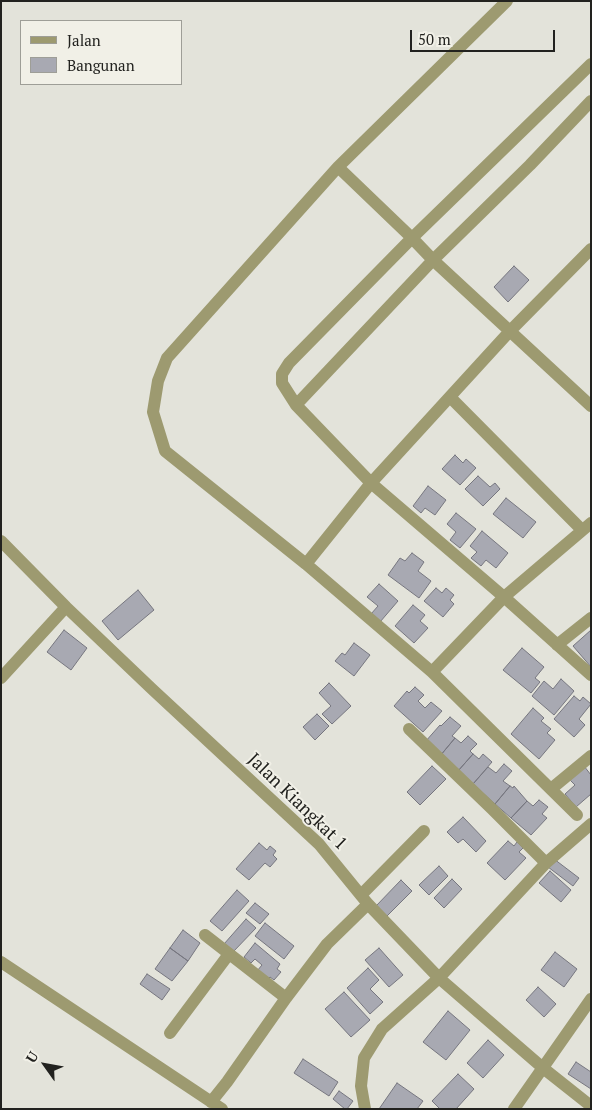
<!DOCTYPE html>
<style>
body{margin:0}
#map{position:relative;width:592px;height:1110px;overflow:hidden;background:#e3e3da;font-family:"PT Serif",serif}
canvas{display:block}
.frame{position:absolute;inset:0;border:2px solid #22221f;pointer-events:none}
.legend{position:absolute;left:20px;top:20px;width:162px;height:65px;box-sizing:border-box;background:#f1f0e7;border:1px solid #9e9e97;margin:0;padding:6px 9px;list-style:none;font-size:15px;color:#22221f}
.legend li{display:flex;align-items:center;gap:10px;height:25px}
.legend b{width:25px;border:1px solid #9e9e97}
.north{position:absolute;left:20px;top:1040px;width:50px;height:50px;-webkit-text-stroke:4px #f1f0e7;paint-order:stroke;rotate:302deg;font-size:14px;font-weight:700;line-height:20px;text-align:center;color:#22221f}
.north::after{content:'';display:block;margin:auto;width:18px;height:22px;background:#22221f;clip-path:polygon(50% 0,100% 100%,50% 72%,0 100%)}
.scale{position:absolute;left:410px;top:30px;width:145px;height:22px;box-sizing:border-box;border:2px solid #22221f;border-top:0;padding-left:6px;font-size:15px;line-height:18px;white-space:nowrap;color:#22221f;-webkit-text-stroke:4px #f1f0e7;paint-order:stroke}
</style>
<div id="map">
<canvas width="592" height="1110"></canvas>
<div class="frame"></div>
<ul class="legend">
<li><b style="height:6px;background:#9d9a70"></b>Jalan</li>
<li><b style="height:14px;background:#a8a9b2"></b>Bangunan</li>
</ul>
<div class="north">U</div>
<div class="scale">50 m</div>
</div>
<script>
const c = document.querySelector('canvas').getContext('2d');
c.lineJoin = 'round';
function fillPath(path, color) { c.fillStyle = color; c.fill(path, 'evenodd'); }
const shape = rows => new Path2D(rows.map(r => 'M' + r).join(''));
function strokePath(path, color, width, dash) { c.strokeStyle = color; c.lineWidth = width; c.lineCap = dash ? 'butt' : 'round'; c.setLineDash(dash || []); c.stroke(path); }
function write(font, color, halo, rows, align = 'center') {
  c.font = font + ' "PT Serif",serif'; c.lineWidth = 4; c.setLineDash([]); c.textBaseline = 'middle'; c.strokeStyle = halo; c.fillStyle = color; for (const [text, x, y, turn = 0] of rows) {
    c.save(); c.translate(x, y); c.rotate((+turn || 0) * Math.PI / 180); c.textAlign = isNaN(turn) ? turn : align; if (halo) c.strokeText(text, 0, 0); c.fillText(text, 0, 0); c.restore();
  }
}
const building = shape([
 [514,266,529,280,508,302,494,287,514,266],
 [455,455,463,463,466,459,476,468,460,485,442,469,455,455],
 [478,476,490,487,495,483,500,489,483,506,465,489,478,476],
 [428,486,446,500,435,515,425,508,421,513,413,506,428,486],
 [506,498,536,522,523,538,493,514,506,498],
 [456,513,476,529,460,548,450,540,456,532,447,524,456,513],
 [482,531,508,553,496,568,486,560,481,566,471,558,477,552,470,546,482,531],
 [412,553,424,562,418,571,431,581,419,598,388,575,400,558,405,561,412,553],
 [379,584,398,601,380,622,371,614,378,606,367,597,379,584],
 [436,588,442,593,446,588,454,595,450,600,454,604,443,617,424,601,436,588],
 [138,590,154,610,118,640,102,621,138,590],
 [413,605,425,615,420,621,428,628,414,643,395,626,413,605],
 [64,630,87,648,71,670,47,652,64,630],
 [591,630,591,667,573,646,591,630],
 [354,643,370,655,354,676,335,661,342,653,345,655,354,643],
 [522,648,544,667,535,678,540,682,531,693,503,670,522,648],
 [561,679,574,691,554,715,532,696,544,681,553,689,561,679],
 [329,683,351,706,332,724,322,714,331,706,319,693,329,683],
 [415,687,424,695,418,701,425,708,431,702,442,711,423,732,394,706,407,691,409,693,415,687],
 [574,696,580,701,583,697,591,704,579,719,585,725,574,737,554,719,574,696],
 [533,708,544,718,541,721,551,729,547,733,555,740,539,759,511,734,533,708],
 [317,714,329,726,315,740,303,727,317,714],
 [450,717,461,726,452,736,455,738,440,756,425,742,440,725,441,726,450,717],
 [468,736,477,744,470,751,473,754,458,771,440,756,455,738,461,743,468,736],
 [473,754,479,759,483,754,492,762,473,784,458,771,473,754],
 [504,764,512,771,503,781,510,786,495,804,473,784,488,767,496,773,504,764],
 [432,766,446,779,420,805,407,792,432,766],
 [584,766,591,775,591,794,576,807,565,794,575,785,569,779,584,766],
 [510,786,513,788,514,786,527,801,511,818,495,804,510,786],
 [539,800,548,807,542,814,547,818,531,835,511,818,527,801,533,806,539,800],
 [463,817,486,841,476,852,463,839,458,843,447,832,463,817],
 [508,841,514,846,517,842,523,848,519,852,526,858,505,880,487,863,508,841],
 [259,843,267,850,270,846,276,851,273,855,277,859,270,867,265,863,249,880,236,869,259,843],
 [554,859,579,878,573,886,548,867,554,859],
 [439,866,448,876,429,895,419,885,439,866],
 [550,871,571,890,561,902,539,883,550,871],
 [452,879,462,889,444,908,434,898,452,879],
 [401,880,412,891,387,916,376,906,401,880],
 [237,890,249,901,222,931,210,921,237,890],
 [255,903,269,914,260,924,246,913,255,903],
 [246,919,256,928,233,952,224,944,246,919],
 [265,923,294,946,284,959,255,936,265,923],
 [183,930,200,943,188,961,170,948,183,930],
 [255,943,280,964,277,969,281,972,274,980,270,977,267,980,257,971,262,965,255,959,251,963,244,957,255,943],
 [170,948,188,961,172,981,155,969,170,948],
 [379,948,403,975,389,987,365,960,379,948],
 [555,952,577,969,564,987,541,970,555,952],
 [368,968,379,980,370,989,383,1002,370,1014,347,988,368,968],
 [147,974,170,989,162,1000,140,984,147,974],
 [538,987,556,1004,544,1017,526,1000,538,987],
 [344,992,370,1020,351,1037,325,1009,344,992],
 [448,1011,470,1030,446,1060,423,1042,448,1011],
 [488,1040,504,1055,483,1078,467,1063,488,1040],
 [303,1059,338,1082,329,1096,294,1073,303,1059],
 [576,1062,591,1072,591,1089,568,1074,576,1062],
 [458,1074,474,1089,456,1109,440,1109,432,1101,458,1074],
 [397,1083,423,1101,417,1109,379,1109,397,1083],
 [339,1091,353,1101,347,1109,345,1109,333,1099,339,1091]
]);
const minor = shape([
 [507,1,338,167,167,358,158,381,153,412,165,451,306,564,432,672,577,815],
 [591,64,412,238,289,363,282,374,282,383,296,405,371,483,504,597,591,675],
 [338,167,412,238,433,260,591,406],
 [450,397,582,530],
 [296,405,433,260,530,165,591,101],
 [1,541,66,607,152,689,319,844,368,904,439,978,543,1068,591,1106],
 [306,564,371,483,510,331,591,249],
 [557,645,591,618],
 [432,672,504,597,591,523],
 [1,678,66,607],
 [409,729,492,809,546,863],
 [551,789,591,756],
 [361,895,424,831],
 [205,935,286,998],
 [1,962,222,1109],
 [170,1033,229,954],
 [211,1102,227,1082,286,998,327,944,368,904],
 [365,1109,361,1086,364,1058,382,1029,439,978,546,863,591,824],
 [514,1109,591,999]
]);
const streetNames = [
 ["Jalan Kiangkat 1",297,802,44]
];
fillPath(building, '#a8a9b2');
strokePath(building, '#76767f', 1);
strokePath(minor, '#9d9a70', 12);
write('18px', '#22221f', '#f1f0e7', streetNames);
</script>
